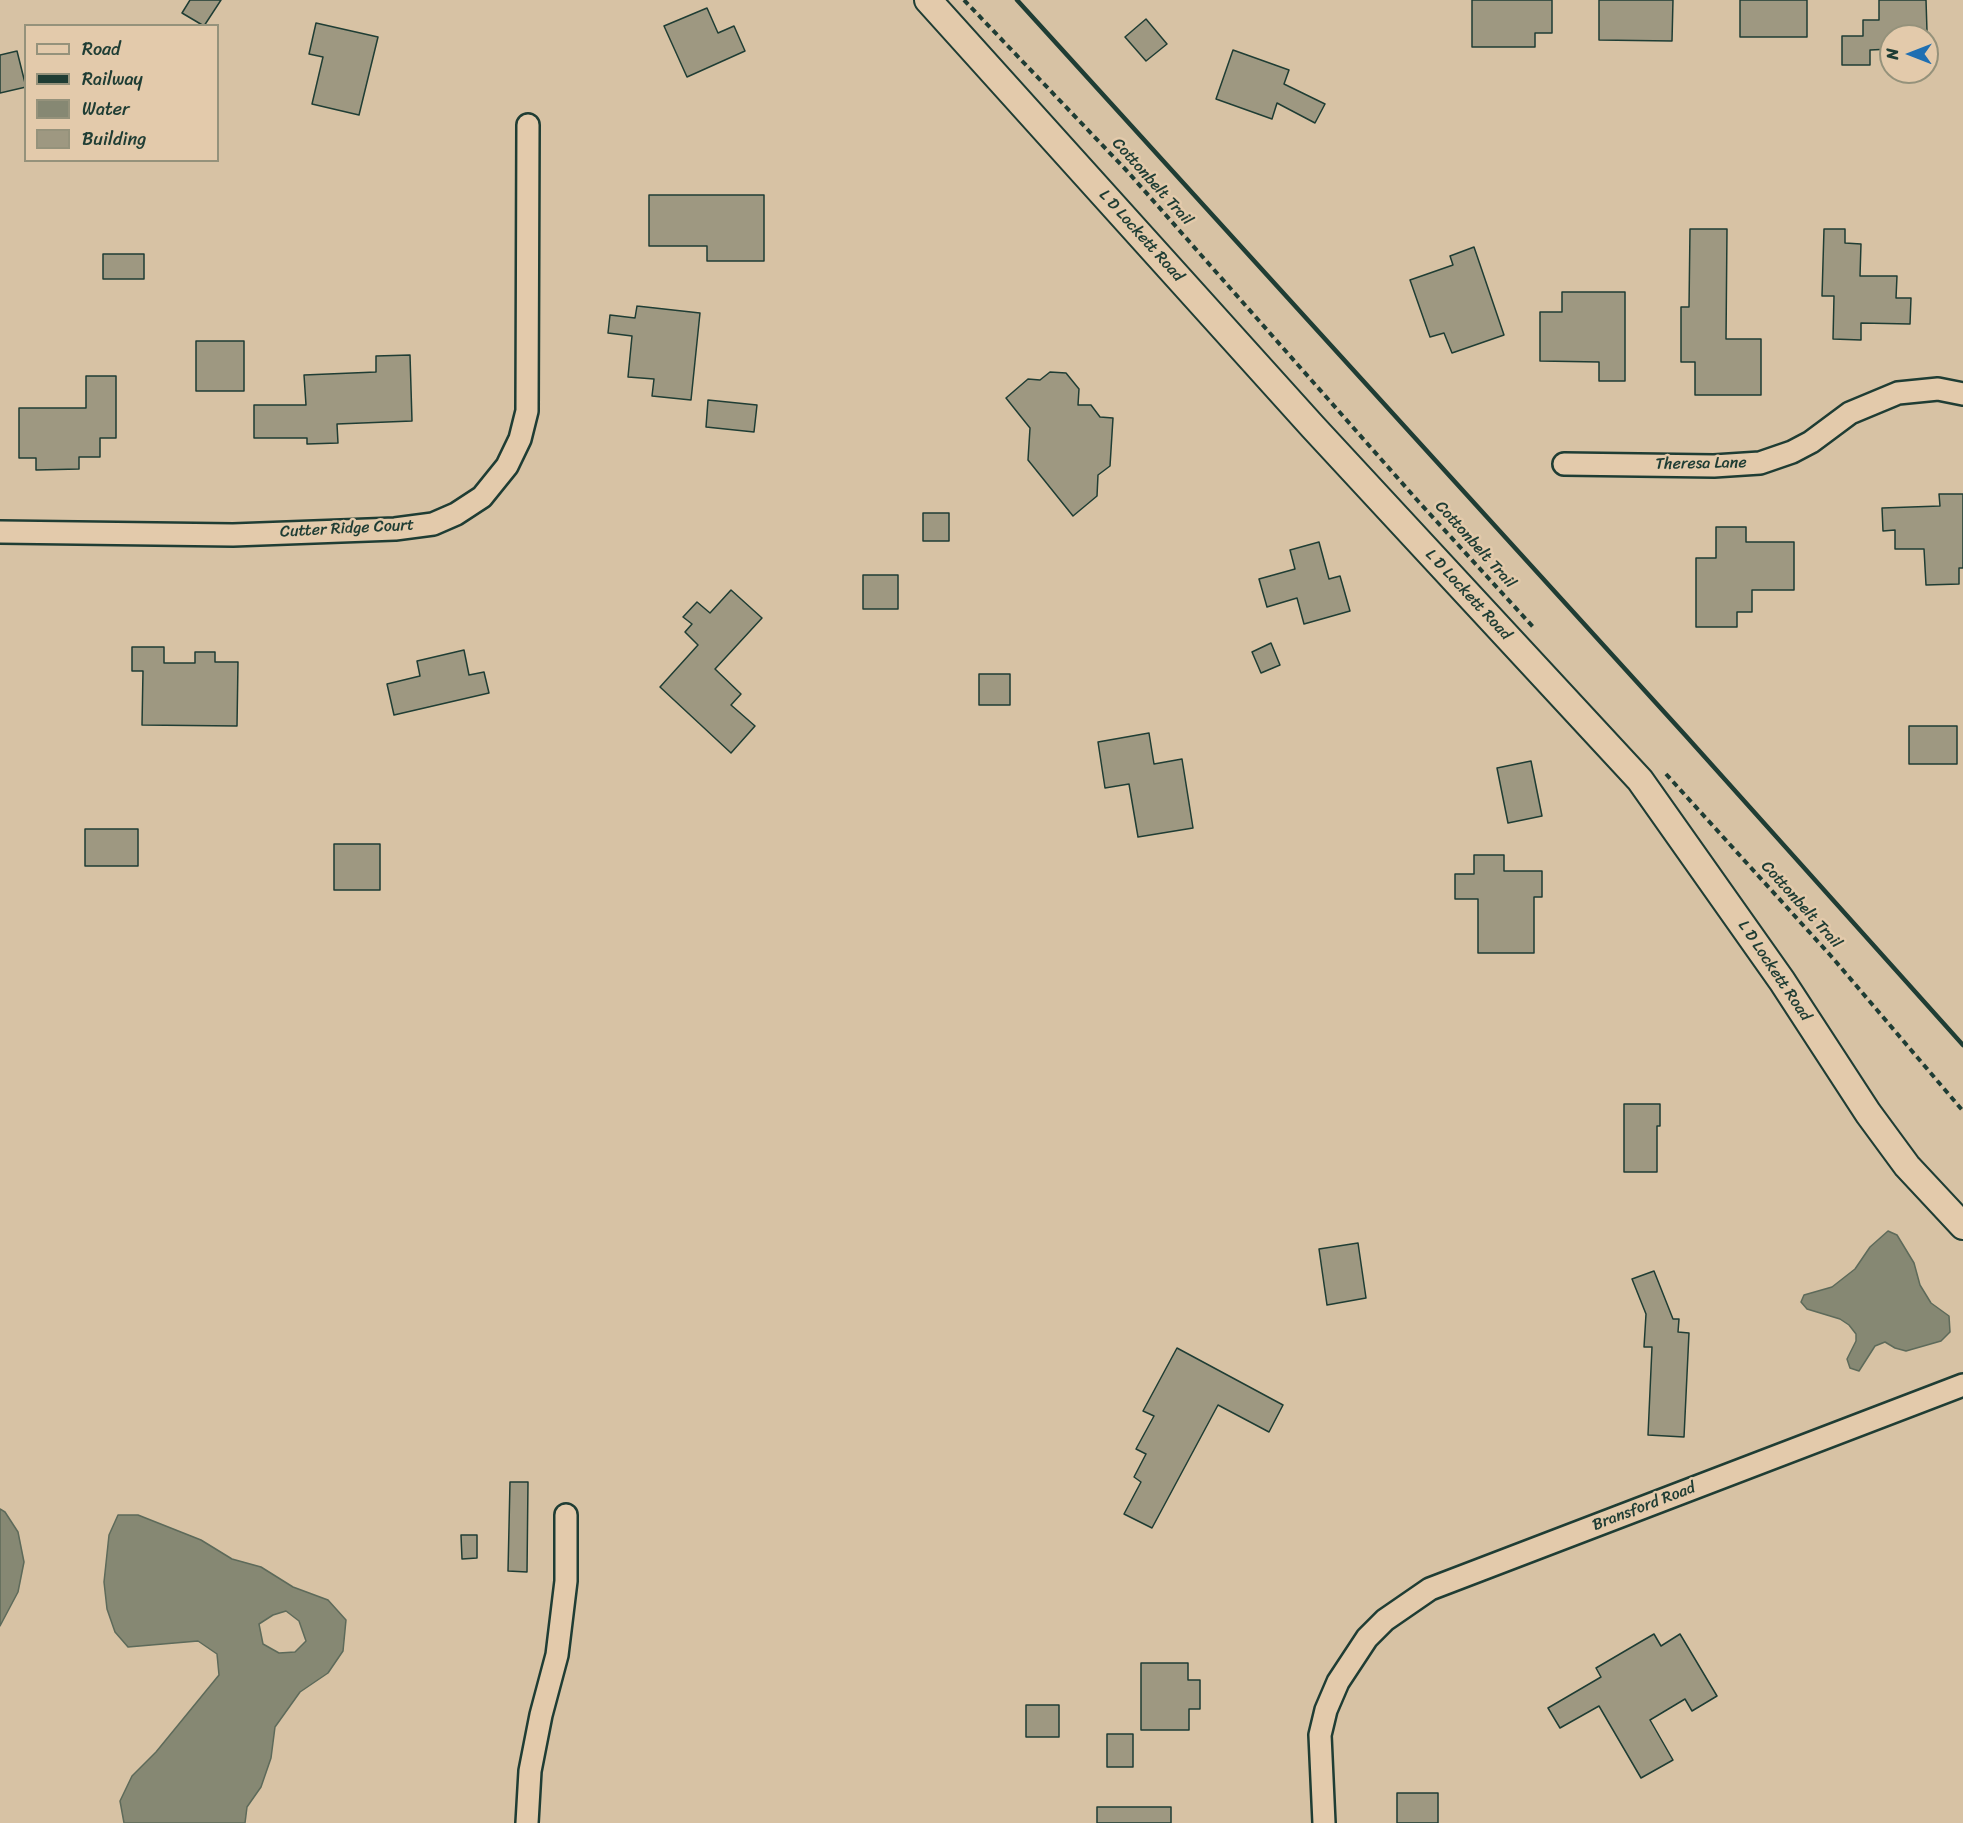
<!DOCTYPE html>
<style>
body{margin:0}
#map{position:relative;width:1963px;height:1823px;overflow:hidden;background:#d7c2a4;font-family:Sriracha,sans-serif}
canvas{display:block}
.legend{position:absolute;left:24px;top:24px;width:195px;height:138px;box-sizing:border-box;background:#e3caab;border:2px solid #95927b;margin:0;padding:8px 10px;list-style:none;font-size:18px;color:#1f3d34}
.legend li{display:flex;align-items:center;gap:12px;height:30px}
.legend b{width:30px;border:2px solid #95927b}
.north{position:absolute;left:1879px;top:24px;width:60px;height:60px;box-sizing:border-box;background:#e3caab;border:2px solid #95927b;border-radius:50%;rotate:270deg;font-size:16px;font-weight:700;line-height:24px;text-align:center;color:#1f3d34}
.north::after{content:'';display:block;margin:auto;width:21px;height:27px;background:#1f6fb2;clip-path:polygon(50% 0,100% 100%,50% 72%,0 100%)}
</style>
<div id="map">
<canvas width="1963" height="1823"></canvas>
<ul class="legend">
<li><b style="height:8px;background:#e3caab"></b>Road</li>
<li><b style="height:8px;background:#1f3d34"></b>Railway</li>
<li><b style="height:16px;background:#868873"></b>Water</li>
<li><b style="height:16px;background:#9e9881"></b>Building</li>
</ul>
<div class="north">N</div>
</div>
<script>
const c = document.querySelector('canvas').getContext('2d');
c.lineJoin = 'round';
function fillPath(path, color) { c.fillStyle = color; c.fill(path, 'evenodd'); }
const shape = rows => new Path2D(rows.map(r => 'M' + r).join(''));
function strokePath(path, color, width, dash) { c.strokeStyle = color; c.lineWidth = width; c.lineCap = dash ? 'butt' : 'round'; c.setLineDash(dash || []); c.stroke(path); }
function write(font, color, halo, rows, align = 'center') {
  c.font = font + ' Sriracha,sans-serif'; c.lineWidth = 5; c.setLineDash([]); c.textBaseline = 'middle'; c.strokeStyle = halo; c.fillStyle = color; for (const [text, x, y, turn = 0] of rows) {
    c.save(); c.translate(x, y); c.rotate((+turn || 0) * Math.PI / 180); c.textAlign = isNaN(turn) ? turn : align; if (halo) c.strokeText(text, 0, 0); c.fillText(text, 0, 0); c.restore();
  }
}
const water = shape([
 [1888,1231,1897,1235,1914,1263,1920,1285,1931,1303,1949,1316,1950,1332,1941,1341,1906,1351,1895,1348,1885,1342,1875,1346,1859,1371,1850,1368,1847,1359,1856,1341,1856,1334,1849,1325,1840,1319,1807,1309,1801,1302,1804,1295,1832,1287,1855,1269,1870,1247,1888,1231],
 [0,1509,5,1512,18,1532,24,1562,18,1592,0,1626,0,1509],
 [118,1515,138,1515,201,1540,232,1559,261,1567,293,1587,328,1600,346,1620,343,1651,328,1673,300,1692,275,1727,271,1758,261,1787,247,1807,245,1823,124,1823,120,1801,132,1776,156,1752,219,1675,217,1654,198,1641,128,1647,115,1632,107,1609,104,1582,109,1535,118,1515],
 [286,1611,299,1621,306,1641,295,1652,279,1653,263,1644,259,1624,273,1615,286,1611]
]);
const building = shape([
 [190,0,221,0,204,26,182,13,190,0],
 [1472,0,1552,0,1552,33,1535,33,1535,47,1472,47,1472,0],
 [1599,0,1673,0,1672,41,1599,40,1599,0],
 [1740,0,1807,0,1807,37,1740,37,1740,0],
 [1879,0,1926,0,1927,31,1903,32,1903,36,1891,36,1891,49,1870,50,1870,65,1842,65,1842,36,1863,36,1863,20,1879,20,1879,0],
 [707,8,718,33,734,26,745,51,687,77,664,26,707,8],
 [1146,19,1167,44,1146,61,1125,37,1146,19],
 [316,23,378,37,359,115,312,104,323,57,309,54,316,23],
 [1233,50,1289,70,1284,84,1325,104,1315,123,1277,103,1272,119,1216,99,1233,50],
 [17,51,26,87,0,93,0,55,17,51],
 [649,195,764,195,764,261,707,261,707,246,649,246,649,195],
 [1690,229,1727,229,1726,339,1761,339,1761,395,1695,395,1695,362,1681,362,1681,307,1689,307,1690,229],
 [1824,229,1845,229,1845,243,1861,244,1860,276,1897,276,1896,298,1911,298,1910,324,1861,323,1861,340,1833,339,1834,296,1822,296,1824,229],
 [1474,247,1504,335,1452,353,1444,333,1430,337,1410,280,1453,265,1450,256,1474,247],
 [103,254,144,254,144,279,103,279,103,254],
 [1562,292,1625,292,1625,381,1599,381,1599,362,1540,361,1540,312,1562,312,1562,292],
 [637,306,700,313,691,400,652,396,654,379,628,377,632,336,608,333,610,315,635,318,637,306],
 [196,341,244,341,244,391,196,391,196,341],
 [410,355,412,421,337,424,338,443,307,444,307,438,254,438,254,405,306,405,304,375,376,372,376,356,410,355],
 [1050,372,1066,373,1079,389,1078,405,1091,405,1100,417,1113,418,1110,466,1098,475,1097,496,1073,516,1028,460,1030,428,1006,398,1028,379,1040,380,1050,372],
 [86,376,116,376,116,438,100,438,100,457,79,457,79,469,36,470,36,458,19,458,19,408,86,408,86,376],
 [708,400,757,405,754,432,706,427,708,400],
 [1939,494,1963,494,1963,568,1959,568,1959,584,1926,585,1924,549,1895,549,1895,530,1883,531,1882,508,1940,506,1939,494],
 [923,513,949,513,949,541,923,541,923,513],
 [1716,527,1746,527,1746,542,1794,542,1794,590,1752,590,1752,612,1737,612,1737,627,1696,627,1696,558,1716,558,1716,527],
 [1319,542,1329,579,1340,576,1350,611,1304,624,1297,598,1267,607,1259,579,1295,569,1290,550,1319,542],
 [863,575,898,575,898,609,863,609,863,575],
 [731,590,762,618,715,669,741,694,731,705,755,726,731,753,660,687,698,645,685,632,692,624,683,617,697,602,710,613,731,590],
 [1271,643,1280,665,1261,673,1252,652,1271,643],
 [132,647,164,647,164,663,195,663,195,652,215,652,215,662,238,662,237,726,142,725,143,671,132,671,132,647],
 [464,650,469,675,484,672,489,693,394,715,387,684,420,676,417,661,464,650],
 [979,674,1010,674,1010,705,979,705,979,674],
 [1909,726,1957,726,1957,764,1909,764,1909,726],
 [1149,733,1154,764,1182,759,1193,828,1138,837,1129,784,1105,788,1098,742,1149,733],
 [1531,761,1542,816,1508,823,1497,768,1531,761],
 [85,829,138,829,138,866,85,866,85,829],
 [334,844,380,844,380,890,334,890,334,844],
 [1474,855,1504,855,1504,871,1542,871,1542,897,1534,897,1534,953,1478,953,1478,899,1455,899,1455,874,1474,874,1474,855],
 [1624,1104,1660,1104,1660,1126,1657,1126,1657,1172,1624,1172,1624,1104],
 [1358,1243,1366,1298,1327,1305,1319,1249,1358,1243],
 [1654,1271,1673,1319,1679,1319,1678,1332,1689,1333,1684,1437,1648,1435,1652,1347,1644,1347,1646,1314,1632,1279,1654,1271],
 [1177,1348,1283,1405,1269,1432,1218,1405,1152,1528,1124,1514,1141,1482,1134,1477,1146,1454,1136,1449,1154,1416,1143,1411,1177,1348],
 [510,1482,528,1482,527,1572,508,1571,510,1482],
 [461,1535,477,1535,477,1558,462,1559,461,1535],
 [1654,1634,1661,1646,1680,1634,1717,1696,1692,1711,1685,1699,1650,1720,1673,1760,1641,1778,1599,1706,1560,1728,1548,1708,1601,1677,1596,1668,1654,1634],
 [1141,1663,1188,1663,1188,1680,1200,1680,1200,1709,1189,1709,1189,1730,1141,1730,1141,1663],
 [1026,1705,1059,1705,1059,1737,1026,1737,1026,1705],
 [1107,1734,1133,1734,1133,1767,1107,1767,1107,1734],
 [1397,1793,1438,1793,1438,1823,1397,1823,1397,1793],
 [1097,1807,1171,1807,1171,1823,1097,1823,1097,1807]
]);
const path = shape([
 [964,0,1127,171,1418,501,1534,628],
 [1666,774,1831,956,1963,1111]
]);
const minor = shape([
 [1564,464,1714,466,1760,463,1792,452,1811,442,1850,413,1898,393,1938,389,1963,394],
 [0,532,233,535,395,529,433,524,456,514,482,497,507,466,520,439,527,411,528,125],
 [527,1823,530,1771,541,1715,557,1655,566,1581,566,1515],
 [1324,1823,1320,1735,1326,1710,1338,1682,1367,1638,1385,1620,1430,1589,1963,1385]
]);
const major = shape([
 [928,0,1313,427,1640,780,1782,981,1868,1113,1907,1166,1963,1226]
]);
const rail = shape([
 [1017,0,1686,736,1963,1045]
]);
const streetNames = [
 ["Cottonbelt Trail",1152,182,48],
 ["L D Lockett Road",1141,236,48],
 ["Theresa Lane",1701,464,-1],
 ["Cutter Ridge Court",347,529,-3],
 ["Cottonbelt Trail",1475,545,48],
 ["L D Lockett Road",1468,595,47],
 ["Cottonbelt Trail",1801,905,48],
 ["L D Lockett Road",1774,971,56],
 ["Bransford Road",1644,1507,-21]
];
fillPath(water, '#868873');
strokePath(water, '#5d6a5a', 1.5);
fillPath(building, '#9e9881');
strokePath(building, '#1f3d34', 1.5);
strokePath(minor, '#1f3d34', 26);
strokePath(major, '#1f3d34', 30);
strokePath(path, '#1f3d34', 4, [6, 4.5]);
strokePath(minor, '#e3caab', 21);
strokePath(major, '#e3caab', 26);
strokePath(rail, '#1f3d34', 4.5);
write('16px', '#1f3d34', '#e3caab', streetNames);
</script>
